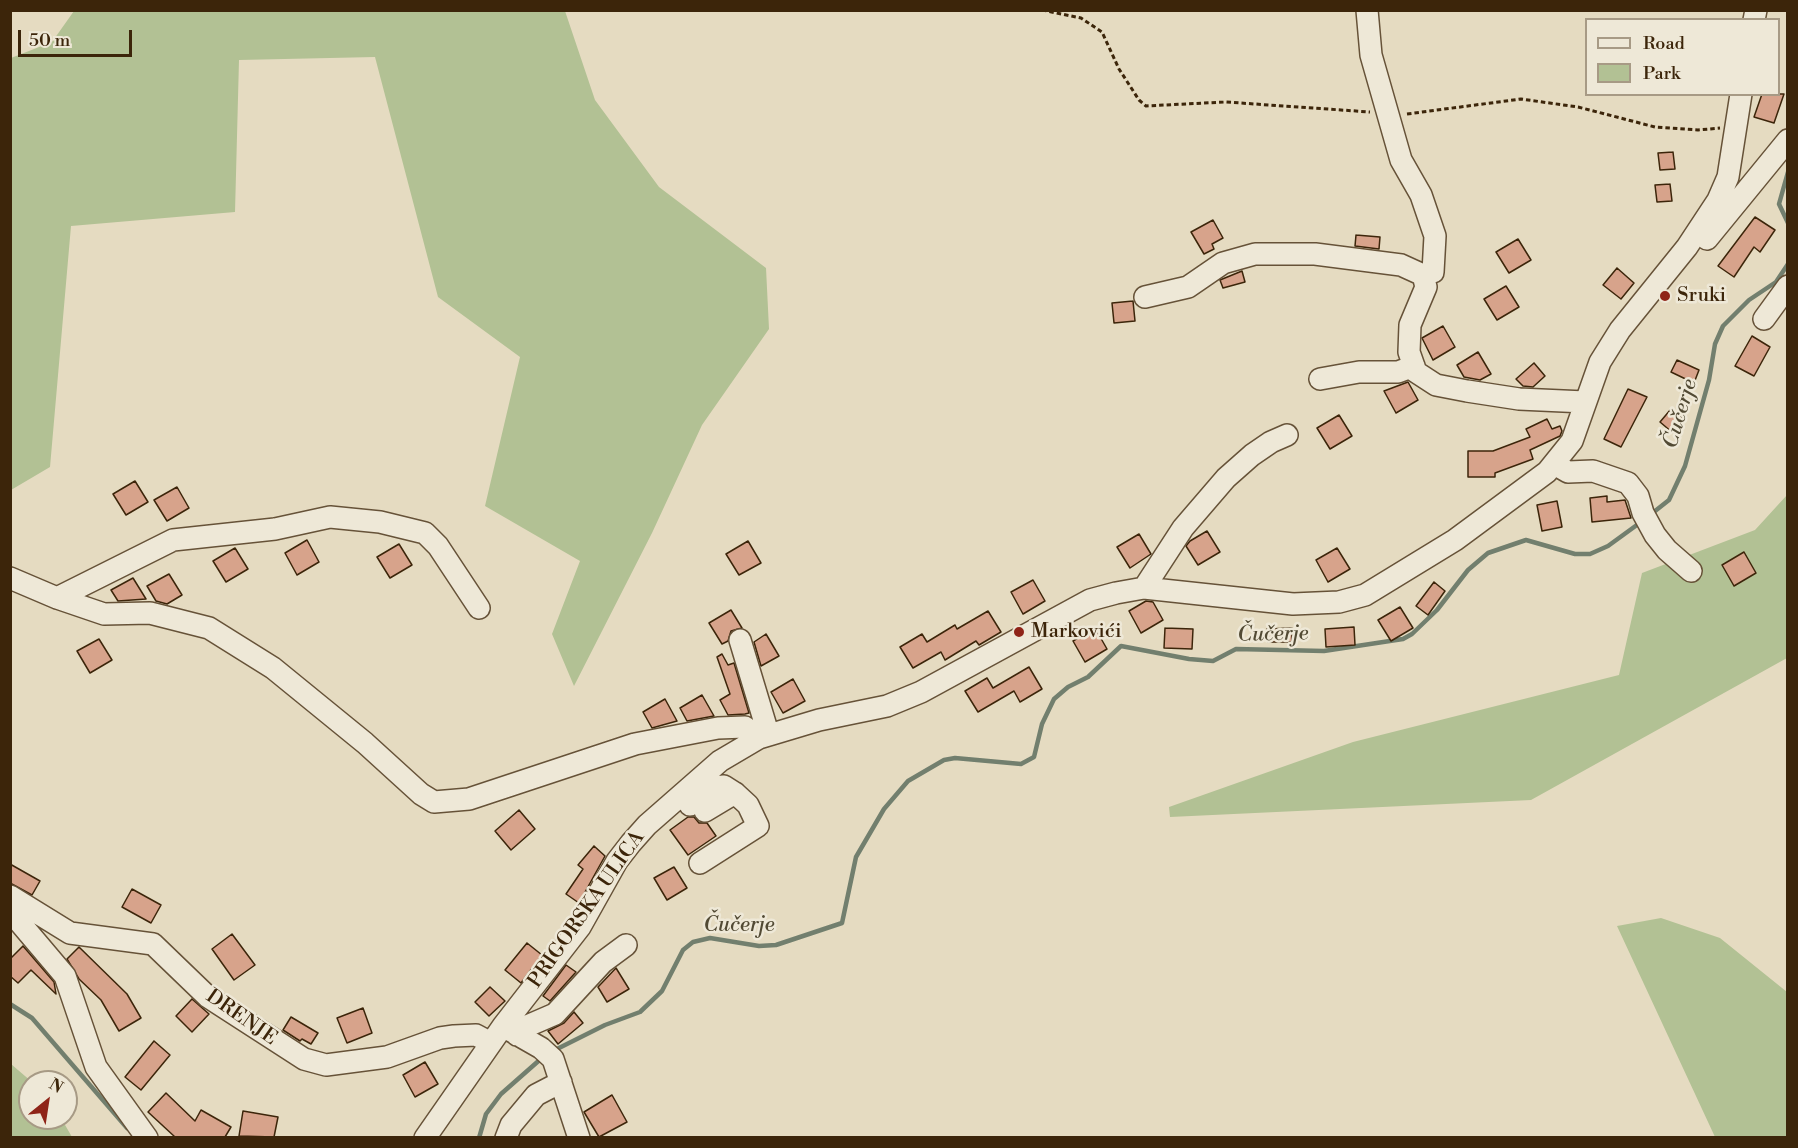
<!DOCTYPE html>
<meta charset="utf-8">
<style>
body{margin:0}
#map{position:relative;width:1798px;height:1148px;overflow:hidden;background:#e5dbc1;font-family:"Libre Bodoni",serif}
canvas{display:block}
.frame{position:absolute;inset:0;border:12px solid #3c250a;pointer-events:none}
.legend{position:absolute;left:1585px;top:18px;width:195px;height:78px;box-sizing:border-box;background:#eee8d7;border:2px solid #a79a85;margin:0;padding:8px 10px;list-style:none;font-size:18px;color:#3c250a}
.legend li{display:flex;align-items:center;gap:12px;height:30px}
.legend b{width:30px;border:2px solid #a79a85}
.north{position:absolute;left:18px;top:1070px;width:60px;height:60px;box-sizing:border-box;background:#eee8d7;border:2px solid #a79a85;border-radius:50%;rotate:30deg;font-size:16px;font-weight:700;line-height:24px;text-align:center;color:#3c250a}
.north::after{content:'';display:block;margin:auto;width:21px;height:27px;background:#8f2418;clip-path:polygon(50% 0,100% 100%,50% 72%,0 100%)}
.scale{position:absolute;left:18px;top:30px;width:114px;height:27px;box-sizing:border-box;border:3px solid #3c250a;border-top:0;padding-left:8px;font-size:18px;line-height:21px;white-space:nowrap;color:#3c250a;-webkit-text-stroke:4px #eee8d7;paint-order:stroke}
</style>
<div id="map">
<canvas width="1798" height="1148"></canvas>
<div class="frame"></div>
<ul class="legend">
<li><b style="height:8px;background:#eee8d7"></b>Road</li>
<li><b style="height:16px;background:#b2c194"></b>Park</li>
</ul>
<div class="north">N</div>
<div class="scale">50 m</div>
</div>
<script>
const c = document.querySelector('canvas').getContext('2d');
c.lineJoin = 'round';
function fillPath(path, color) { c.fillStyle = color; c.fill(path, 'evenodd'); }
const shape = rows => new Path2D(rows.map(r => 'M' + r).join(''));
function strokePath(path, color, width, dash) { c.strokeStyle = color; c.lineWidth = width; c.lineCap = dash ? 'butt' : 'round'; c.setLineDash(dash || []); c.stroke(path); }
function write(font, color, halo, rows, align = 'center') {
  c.font = font + ' "Libre Bodoni",serif'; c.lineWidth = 5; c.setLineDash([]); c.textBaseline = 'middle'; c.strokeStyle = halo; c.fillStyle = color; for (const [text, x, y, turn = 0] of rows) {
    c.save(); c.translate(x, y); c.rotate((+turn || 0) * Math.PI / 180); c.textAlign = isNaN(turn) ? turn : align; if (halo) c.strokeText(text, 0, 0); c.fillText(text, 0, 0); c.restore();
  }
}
const green = shape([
 [74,11,565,11,595,100,659,187,766,268,769,329,702,425,652,533,574,686,552,634,580,561,485,506,520,357,438,297,375,57,239,60,235,212,71,226,50,467,11,490,11,58,52,42],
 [1787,495,1787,658,1531,800,1170,817,1169,807,1353,742,1619,675,1642,573,1755,530],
 [1661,918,1720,938,1787,992,1787,1137,1715,1137,1617,926],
 [11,1064,32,1082,30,1118,61,1118,72,1137,11,1137]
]);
const stream = shape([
 [1788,172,1779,204,1788,223],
 [1650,515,1669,500,1685,466,1709,380,1715,344,1723,326,1749,300,1776,282,1788,264],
 [10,1004,32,1018,127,1128],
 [553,1051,605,1025,640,1012,662,991,683,950,693,942,710,938,759,946,776,945,842,923,856,857,884,809,908,781,944,760,955,758,1021,764,1034,757,1042,724,1054,699,1068,687,1088,677,1121,646,1189,659,1213,661,1236,649,1324,651,1403,639,1412,634,1437,610,1468,570,1488,553,1526,540,1575,554,1590,554,1608,546,1641,522],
 [479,1138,486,1114,501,1094,543,1057]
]);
const building = shape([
 [1762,94,1784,94,1774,123,1754,117,1762,94],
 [1673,152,1675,169,1660,170,1658,153,1673,152],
 [1670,184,1672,201,1657,202,1655,185,1670,184],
 [1755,217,1775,230,1760,252,1754,247,1734,277,1718,266,1755,217],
 [1213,220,1223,238,1212,244,1214,249,1204,254,1191,232,1213,220],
 [1356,235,1380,237,1379,249,1355,246,1356,235],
 [1518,239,1531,260,1509,273,1496,252,1518,239],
 [1617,268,1634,283,1621,299,1603,285,1617,268],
 [1242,271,1245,282,1223,288,1220,280,1242,271],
 [1506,286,1519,307,1497,320,1484,299,1506,286],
 [1133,301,1135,321,1114,323,1112,303,1133,301],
 [1443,326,1455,347,1433,360,1422,338,1443,326],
 [1752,336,1770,347,1754,376,1735,366,1752,336],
 [1478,352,1491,374,1480,380,1464,377,1457,365,1478,352],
 [1677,360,1699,370,1694,383,1671,372,1677,360],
 [1534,363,1545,376,1533,387,1523,386,1516,379,1534,363],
 [1408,382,1418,400,1396,413,1384,391,1408,382],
 [1628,389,1647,397,1621,447,1604,439,1628,389],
 [1671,409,1685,420,1673,433,1660,422,1671,409],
 [1339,415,1352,436,1330,449,1317,428,1339,415],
 [1547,419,1552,429,1560,426,1562,431,1560,436,1530,450,1533,459,1495,473,1495,477,1468,477,1468,451,1493,451,1530,437,1526,429,1547,419],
 [135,481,148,502,126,515,113,494,135,481],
 [177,487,189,508,167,521,154,500,177,487],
 [1607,496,1607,502,1625,500,1631,518,1592,522,1590,498,1607,496],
 [1557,501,1562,527,1542,531,1537,505,1557,501],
 [1207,531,1220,552,1198,565,1186,546,1190,541,1207,531],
 [1139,534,1151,554,1130,568,1117,547,1139,534],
 [307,540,319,562,297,575,285,553,307,540],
 [748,541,761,563,739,575,726,554,748,541],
 [399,544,412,565,390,578,377,557,399,544],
 [235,548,248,569,226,582,213,561,235,548],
 [1337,548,1350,569,1328,582,1316,560,1337,548],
 [1744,552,1756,573,1734,586,1722,565,1744,552],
 [169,574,182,595,167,604,156,601,147,586,169,574],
 [133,578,146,599,118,601,111,590,133,578],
 [1033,580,1045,601,1023,614,1011,592,1033,580],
 [1434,582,1445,591,1428,615,1416,606,1434,582],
 [1146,601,1153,602,1163,620,1141,633,1129,611,1146,601],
 [1400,607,1413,628,1391,641,1378,620,1400,607],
 [731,610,742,628,731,631,728,641,722,644,709,623,731,610],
 [988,611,1001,632,979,645,976,641,945,660,941,652,913,668,900,647,922,634,927,642,955,625,957,629,988,611],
 [1354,627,1355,645,1326,647,1325,629,1354,627],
 [1095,628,1107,649,1085,662,1073,641,1095,628],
 [1165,628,1193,629,1192,649,1164,648,1165,628],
 [1292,628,1292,642,1268,642,1267,629,1292,628],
 [766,634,779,656,761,666,754,642,766,634],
 [99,639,112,660,90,673,77,651,99,639],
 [722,654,728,665,734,663,749,713,745,714,728,715,720,700,730,694,717,657,722,654],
 [1029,667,1042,689,1020,702,1014,691,978,712,965,691,987,678,993,688,1029,667],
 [793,679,805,701,783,713,771,692,793,679],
 [702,695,714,716,687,721,680,708,702,695],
 [665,699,677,721,652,728,643,712,665,699],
 [519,810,535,829,511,850,495,831,519,810],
 [688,817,694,817,699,823,707,823,716,836,688,855,670,830,688,817],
 [594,846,605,856,579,903,566,894,583,869,578,865,594,846],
 [10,864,40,881,32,895,10,883,10,864],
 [674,867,687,888,667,900,654,878,674,867],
 [132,889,161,905,151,923,122,907,132,889],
 [232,934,255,965,234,980,212,949,232,934],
 [527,943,542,955,521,983,505,970,527,943],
 [23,946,54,982,56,994,31,970,18,983,10,976,10,959,23,946],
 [79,947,127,994,141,1018,119,1031,101,1000,79,979,67,959,79,947],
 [566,965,576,972,550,1001,543,996,566,965],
 [616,968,629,989,607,1002,598,987,616,968],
 [490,987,505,1001,489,1016,475,1002,490,987],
 [192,999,209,1014,192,1032,176,1016,192,999],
 [363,1008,372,1033,347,1043,337,1018,363,1008],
 [574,1012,583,1023,558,1044,548,1031,564,1023,574,1012],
 [291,1017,318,1033,311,1044,302,1039,300,1041,283,1030,291,1017],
 [154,1041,170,1055,141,1090,125,1077,154,1041],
 [425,1062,438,1084,415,1097,403,1075,425,1062],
 [166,1093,195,1121,201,1110,231,1127,225,1137,175,1137,148,1112,166,1093],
 [612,1095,627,1122,599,1137,584,1112,612,1095],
 [243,1111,278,1117,274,1137,239,1136,243,1111]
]);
const path = shape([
 [1042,10,1081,18,1102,32,1119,69,1139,100,1146,106,1226,102,1370,112],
 [1407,114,1521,99,1578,107,1655,127,1698,130,1720,128]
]);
const minor = shape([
 [1367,10,1371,55,1401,160,1421,195,1435,236,1433,272,1423,275],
 [1754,20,1756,10],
 [1707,239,1788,140],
 [1145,297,1188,287,1223,263,1255,254,1315,254,1401,265,1423,275,1426,287,1410,325,1409,352,1416,372,1436,385,1467,391,1519,399,1585,402],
 [1764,319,1788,286],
 [1320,379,1359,372,1398,372,1414,366],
 [1554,464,1568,472,1593,471,1628,483,1638,496,1643,513,1655,535,1667,550,1691,571],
 [10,578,57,598,104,614,150,613,209,628,273,668,365,743,421,794,434,802,469,799,635,744,718,728,745,727,759,738],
 [1144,588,1183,528,1226,478,1252,455,1271,442,1287,435],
 [57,598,173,540,275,529,330,517,380,522,425,533,438,546,479,608],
 [740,640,768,733],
 [690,805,708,788,724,786,735,793,748,805,758,826,700,863],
 [705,811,735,793],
 [10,896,70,933,153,944,208,997,304,1059,326,1065,387,1057,440,1038,454,1036,476,1035,491,1043],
 [10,911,65,976,96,1067,147,1138],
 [506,1028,541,1048,553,1059,579,1138],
 [517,1035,525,1027,555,1014,603,962,626,945],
 [425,1138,503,1026,580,927,617,861,631,843,647,825,720,761,759,738,819,720,887,706,921,692,1090,600,1116,593,1144,588,1293,604,1339,602,1365,595,1455,540,1547,472,1572,441,1600,362,1620,330,1687,247,1718,200,1728,177,1741,94],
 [506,1138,511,1125,536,1095,561,1082]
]);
const markers = [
 [1665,296,6,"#8f2418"],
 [1019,632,6,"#8f2418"]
];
const poiNames = [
 ["Sruki",1677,296],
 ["Markovići",1031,632]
];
const streetNames = [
 ["PRIGORSKA ULICA",587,910,-55],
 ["DRENJE",241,1018,35]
];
const waterNames = [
 ["Čučerje",1681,414,-73],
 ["Čučerje",1273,635,-1],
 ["Čučerje",739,926]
];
fillPath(green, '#b2c194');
strokePath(stream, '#727f6e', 4.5);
fillPath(building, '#d7a38b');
strokePath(building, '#3c250a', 1.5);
strokePath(minor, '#665238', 24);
strokePath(path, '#3c250a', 3, [4.5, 3]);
strokePath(minor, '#eee8d7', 21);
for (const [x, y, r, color] of markers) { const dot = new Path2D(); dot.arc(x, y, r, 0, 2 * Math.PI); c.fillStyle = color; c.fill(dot); strokePath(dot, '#eee8d7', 2); }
write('20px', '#3c250a', '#eee8d7', poiNames, 'left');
write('20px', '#3c250a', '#eee8d7', streetNames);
write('italic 21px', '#524a34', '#eee8d7', waterNames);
</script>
